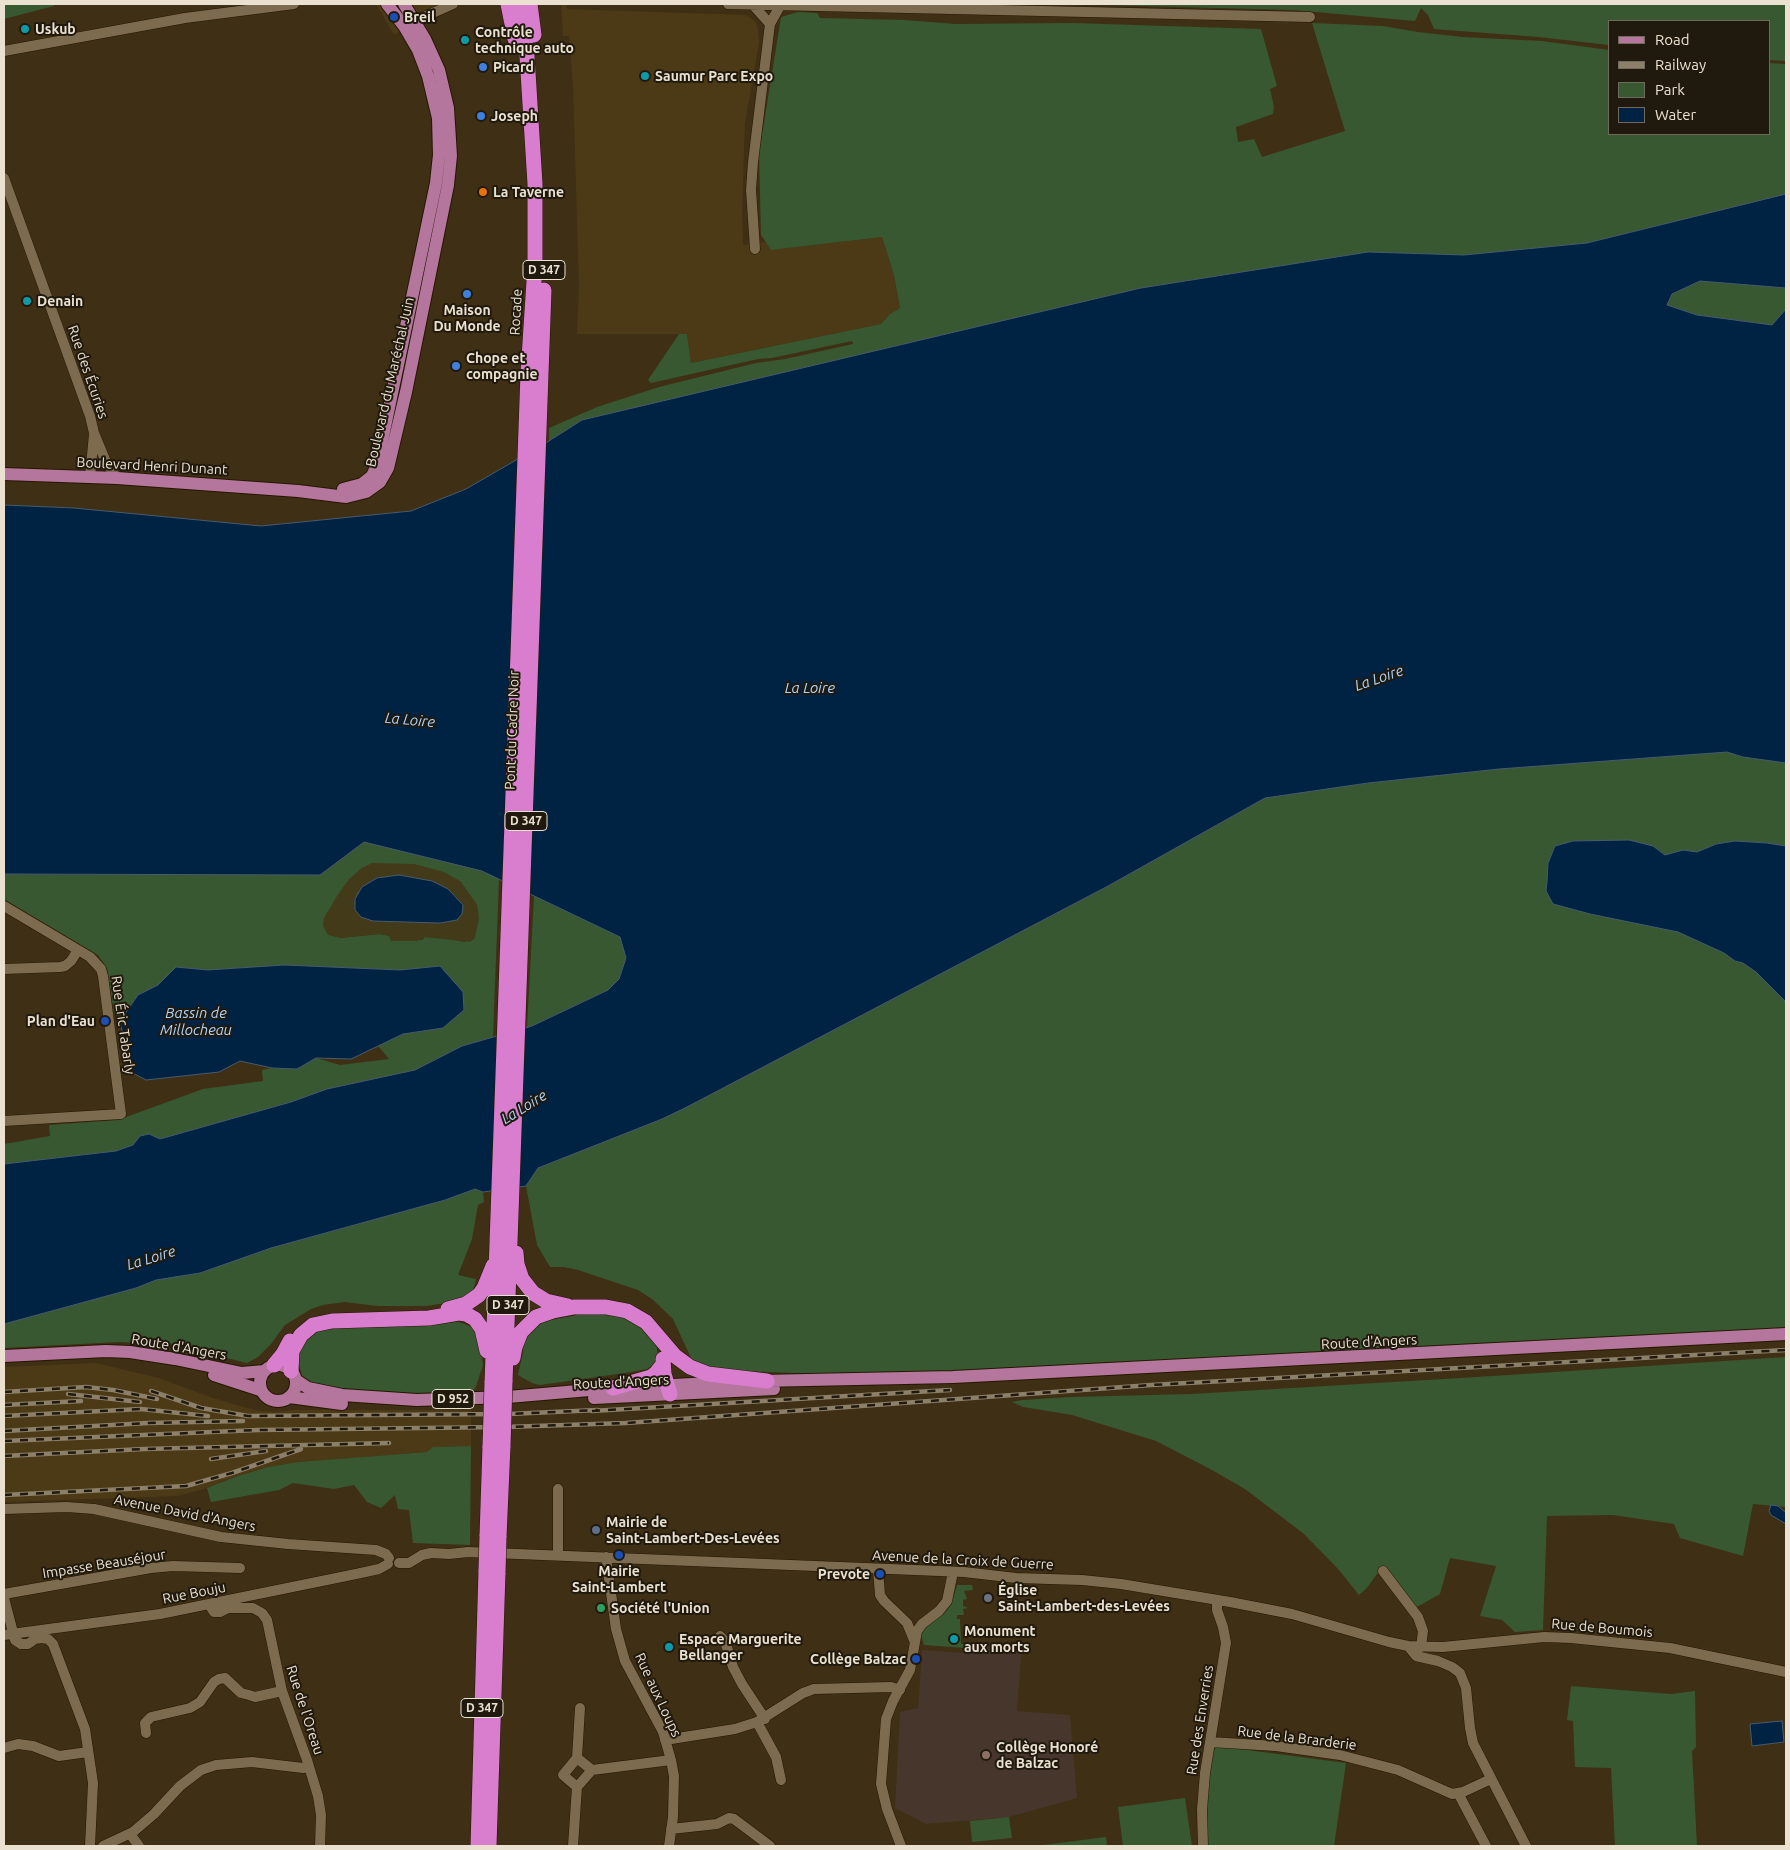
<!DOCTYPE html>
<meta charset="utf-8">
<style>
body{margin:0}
#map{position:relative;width:1790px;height:1850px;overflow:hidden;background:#3f2f14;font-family:Ubuntu,sans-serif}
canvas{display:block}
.frame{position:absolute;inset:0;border:5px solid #ebe1d1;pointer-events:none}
.legend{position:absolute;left:1608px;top:20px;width:162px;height:115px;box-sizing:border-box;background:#20190d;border:1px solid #71695b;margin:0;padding:6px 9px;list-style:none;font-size:15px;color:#ebe1d1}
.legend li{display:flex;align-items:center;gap:10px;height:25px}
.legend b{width:25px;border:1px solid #71695b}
</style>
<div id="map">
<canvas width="1790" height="1850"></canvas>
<div class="frame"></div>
<ul class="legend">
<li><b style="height:6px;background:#b4769c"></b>Road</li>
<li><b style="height:6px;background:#8d806a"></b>Railway</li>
<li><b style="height:14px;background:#385831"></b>Park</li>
<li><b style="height:14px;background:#002243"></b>Water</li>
</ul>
</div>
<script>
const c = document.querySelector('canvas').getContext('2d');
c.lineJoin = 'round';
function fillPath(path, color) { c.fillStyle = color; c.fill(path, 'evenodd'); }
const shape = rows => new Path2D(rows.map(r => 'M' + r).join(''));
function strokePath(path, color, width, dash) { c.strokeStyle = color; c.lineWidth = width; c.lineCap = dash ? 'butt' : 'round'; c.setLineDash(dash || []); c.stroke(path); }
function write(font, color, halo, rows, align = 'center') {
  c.font = font + ' Ubuntu,sans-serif'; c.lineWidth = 4; c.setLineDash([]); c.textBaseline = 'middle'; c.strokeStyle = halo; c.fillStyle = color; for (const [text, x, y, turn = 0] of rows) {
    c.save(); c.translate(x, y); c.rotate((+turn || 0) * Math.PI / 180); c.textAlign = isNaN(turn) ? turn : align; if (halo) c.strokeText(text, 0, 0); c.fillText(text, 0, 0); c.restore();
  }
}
const built = shape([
 [376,4,451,4,394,35],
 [561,4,566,4,567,9,746,15,755,21,758,28,759,43,745,123,742,213,743,245,766,242,771,250,882,237,894,275,900,308,890,314,881,324,691,363,687,334,577,334,579,286,573,86,569,36,563,36],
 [96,1363,159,1378,213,1398,254,1410,274,1412,293,1410,471,1410,471,1446,433,1447,428,1452,298,1462,268,1467,238,1476,207,1488,178,1496,4,1502,4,1367]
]);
const education = shape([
 [1022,1645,1017,1711,1070,1715,1077,1798,1009,1817,926,1824,895,1808,900,1712,918,1708,922,1650,966,1653,967,1648]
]);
const green = shape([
 [4,4,54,4,54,6,4,19],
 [1068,4,1786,4,1786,61,1769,60,1769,21,1609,21,1609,45,1538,37,1434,29,1428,15,1421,8,1415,21,1293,10],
 [798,12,817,13,820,18,905,20,955,24,1073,23,1261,29,1277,86,1270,89,1274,107,1273,114,1236,127,1238,142,1254,139,1262,157,1345,131,1312,23,1383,26,1418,32,1463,37,1542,41,1609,50,1609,134,1769,134,1769,63,1786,64,1786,194,1587,243,1464,255,1368,252,1141,288,582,420,549,441,549,428,597,407,659,387,756,363,785,359,853,344,852,341,772,358,758,359,651,383,648,380,679,334,687,334,691,363,881,324,890,314,900,308,894,275,882,237,771,250,761,235,759,154,781,17],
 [1700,281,1786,288,1786,309,1772,325,1697,315,1667,305,1672,294],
 [1727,752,1743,757,1786,763,1786,1328,1012,1369,845,1375,716,1370,692,1360,673,1319,652,1299,638,1290,578,1270,564,1267,550,1267,537,1245,526,1186,538,1168,662,1119,685,1108,1108,886,1265,798,1368,783,1499,769],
 [364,842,482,871,499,879,493,1037,462,1046,415,1070,327,1089,291,1102,160,1139,149,1134,140,1136,133,1145,116,1151,4,1164,4,1144,50,1136,49,1125,118,1120,203,1089,263,1081,262,1070,272,1068,297,1069,316,1058,340,1065,389,1059,378,1046,403,1034,443,1028,440,966,400,970,284,965,208,970,176,967,158,985,138,995,120,1021,114,1013,107,968,98,955,4,899,4,874,320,875],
 [460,881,477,905,465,942,447,938,425,937,422,940,379,934,340,938],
 [534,896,620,937,626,958,619,979,608,990,527,1028],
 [475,1189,483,1192,484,1202,478,1205,472,1239,458,1275,476,1279,472,1295,446,1303,426,1306,377,1306,345,1302,323,1305,311,1309,285,1325,271,1344,258,1357,247,1363,170,1344,119,1342,4,1348,4,1324,136,1288,156,1280,200,1273,271,1248,445,1200],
 [583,1314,613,1315,635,1320,656,1343,658,1356,654,1364,647,1369,625,1373,540,1385,532,1383,518,1375,523,1352,522,1341,534,1328,545,1321],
 [459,1322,472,1327,480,1344,483,1365,475,1389,463,1392,416,1393,369,1392,315,1384,303,1379,298,1361,301,1344,312,1330,331,1325,368,1328],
 [1786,1357,1786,1507,1753,1504,1743,1556,1680,1538,1674,1524,1613,1515,1547,1516,1543,1630,1515,1632,1502,1620,1480,1616,1496,1566,1450,1558,1440,1594,1415,1608,1387,1572,1377,1574,1366,1589,1359,1595,1339,1570,1304,1534,1245,1489,1212,1470,1156,1441,1072,1415,1023,1407,1012,1402,1022,1400,1070,1397,1191,1394,1477,1377],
 [471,1446,470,1545,413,1543,409,1510,398,1509,395,1495,381,1508,367,1502,354,1485,334,1489,293,1483,279,1490,211,1502,207,1488,238,1476,268,1467,298,1462,427,1452,433,1447],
 [957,1585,972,1585,973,1590,964,1591,967,1599,963,1600,963,1606,968,1608,963,1609,964,1615,957,1615,957,1619,960,1619,961,1644,965,1644,965,1648,924,1645,921,1636,923,1630,947,1610,953,1599],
 [1571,1686,1671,1694,1695,1691,1696,1747,1692,1751,1697,1846,1615,1846,1611,1768,1575,1767,1573,1721,1567,1720],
 [1217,1746,1346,1763,1334,1846,1208,1846,1205,1804,1211,1754],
 [1185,1798,1192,1846,1123,1846,1118,1807],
 [1009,1817,1012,1838,972,1842,970,1821],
 [1106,1837,1107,1846,1035,1846]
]);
const sand = shape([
 [372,863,414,864,444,872,460,881,477,905,479,918,475,938,470,942,425,937,417,941,391,941,389,936,379,934,340,938,328,935,323,926,324,918,337,896,349,879,362,868],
 [448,889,463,905,457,920,440,923,373,921,355,910,357,892]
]);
const water = shape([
 [1786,194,1786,288,1700,281,1672,294,1667,305,1697,315,1772,325,1786,309,1786,763,1743,757,1727,752,1499,769,1368,783,1265,798,1108,886,685,1108,662,1119,538,1168,526,1186,483,1192,475,1189,445,1200,271,1248,200,1273,156,1280,136,1288,4,1324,4,1164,116,1151,133,1145,140,1136,149,1134,160,1139,291,1102,327,1089,415,1070,462,1046,532,1026,608,990,619,979,626,958,620,937,482,871,364,842,320,875,4,874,4,505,74,508,261,526,411,511,466,489,549,441,582,420,1141,288,1368,252,1464,255,1587,243,1786,194],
 [1629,840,1653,846,1665,855,1683,850,1697,852,1716,844,1735,841,1767,843,1786,846,1786,1002,1756,972,1743,963,1735,961,1724,953,1678,932,1590,914,1553,904,1546,891,1547,882,1548,863,1555,846,1573,841,1629,840],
 [399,875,432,881,448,889,463,905,462,914,457,920,440,923,373,921,361,917,355,910,355,899,362,887,377,878,399,875],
 [284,965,400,970,440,966,463,992,464,1010,443,1028,403,1034,351,1059,316,1058,297,1069,272,1068,240,1061,219,1072,146,1080,131,1072,120,1021,138,995,158,985,176,967,208,970,284,965],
 [1771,1505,1778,1506,1786,1513,1786,1524,1771,1515,1769,1511,1771,1505],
 [1782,1721,1784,1742,1752,1746,1750,1724,1782,1721]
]);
const minor = shape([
 [728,4,1310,17],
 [753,5,770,24],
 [408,24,453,4],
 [4,51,185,18,294,4],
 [4,178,90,416,94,433,106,462,117,478],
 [755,249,751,190,753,162,770,24,781,4],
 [90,477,94,434],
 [4,906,90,957,101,969,103,976,121,1114,4,1121],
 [4,969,60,967,65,966,71,961,78,950],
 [558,1489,558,1555],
 [4,1509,67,1507,94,1509,221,1537,288,1544,376,1550,386,1554,389,1558],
 [606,1557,616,1629,625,1661,663,1732,671,1760,674,1776,673,1817,669,1846],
 [399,1563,409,1563,422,1555,431,1553,449,1554,468,1552,964,1572,1016,1578,1082,1580,1121,1584,1230,1602,1292,1614,1389,1642,1408,1646,1443,1647,1544,1637,1571,1638,1670,1648,1786,1672],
 [878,1569,880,1595,884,1601,907,1623,914,1640],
 [1383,1571,1418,1617,1423,1631,1421,1647],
 [4,1594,151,1568,173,1566,240,1568],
 [4,1598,15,1640,21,1644,28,1644,35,1639,42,1638,48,1639,53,1644,85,1729,93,1783,90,1846],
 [209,1604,214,1612,220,1612,228,1608,253,1608,262,1613,267,1620,282,1691,307,1760,318,1796,321,1815,320,1846],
 [4,1635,160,1614,356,1574,379,1569,388,1564],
 [720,1636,725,1641,733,1667,742,1684,765,1719],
 [1408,1646,1416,1656,1438,1661,1452,1667,1460,1673,1466,1688,1470,1728,1473,1743,1526,1846],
 [757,1722,776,1757,781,1780],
 [146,1733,145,1723,151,1717,190,1708,200,1702,214,1682,219,1679,225,1678,241,1693,249,1695,255,1697,282,1691],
 [665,1740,735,1729,757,1722,803,1693,814,1689,891,1687,900,1690],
 [1210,1742,1276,1746,1340,1755,1398,1770,1452,1794,1463,1792,1491,1779],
 [4,1748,18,1744,33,1746,59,1756,88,1752],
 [577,1758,592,1770,671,1760],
 [577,1787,592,1770],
 [1458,1793,1486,1846],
 [671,1829,717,1824,729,1818,734,1819,770,1846],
 [130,1834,139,1846],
 [103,1846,133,1832,154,1814,180,1786,201,1770,216,1765,252,1762,303,1768,309,1767],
 [573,1846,577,1787,563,1775,577,1758,580,1708],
 [901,1846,887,1809,881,1784,886,1719,893,1701,910,1670,917,1631,922,1624,939,1611,947,1601,953,1572],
 [1203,1846,1202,1810,1205,1773,1226,1643,1223,1627,1217,1610,1217,1600]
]);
const major = shape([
 [4,474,117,478,298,491,346,497,366,492,380,482,388,468,406,392,448,185,451,156,448,108,439,70,425,39,404,4],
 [343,489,362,484,372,476,377,465,436,183,439,155,438,118,428,76,418,50,404,26,387,4],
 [4,1356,106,1351,130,1352,175,1359,242,1373,264,1371],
 '260 1383a18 18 0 1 1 36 0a18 18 0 1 1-36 0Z',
 [214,1375,260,1390],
 [296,1380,308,1388,342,1395,417,1400,508,1397,613,1388,732,1382],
 [759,1381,953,1377,1786,1334],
 [289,1397,342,1404],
 [594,1398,774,1389]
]);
const highway = shape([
 [508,4,515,39],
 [530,4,534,35],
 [516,1253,517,1264,522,1279,533,1293,546,1301,568,1306],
 [448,1309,466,1304,479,1295,484,1288,493,1266],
 [513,1358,515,1347,521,1332,536,1317,553,1311,574,1307,606,1307,627,1311,646,1322,675,1356,690,1367,708,1374,767,1381],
 [663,1359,664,1374,670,1394],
 [274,1365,283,1354,290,1341],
 [291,1371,292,1351,301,1335,313,1325,332,1321,429,1318,459,1313,466,1314,475,1319,482,1329,487,1351],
 [505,1382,544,290],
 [492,1383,528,373,535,266,535,184,527,56,519,4],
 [613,1388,651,1377,656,1373,663,1364],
 [487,1536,490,1446],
 [499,1537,503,1446],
 [478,1846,486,1570],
 [489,1846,498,1573]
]);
const rail = shape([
 [151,1391,201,1408,248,1416,509,1414,598,1410],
 [4,1392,86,1387,113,1390,157,1399],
 [68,1394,140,1402],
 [4,1405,81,1401],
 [592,1411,950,1390],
 [4,1416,141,1409,208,1416],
 [4,1431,148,1423,243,1421],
 [4,1441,258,1430,505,1427,626,1423,1151,1385,1786,1350],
 [4,1456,144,1449,389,1443],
 [211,1459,266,1451],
 [4,1495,186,1486,232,1473,301,1449]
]);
const highwayBridge = shape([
 [490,1446,492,1383],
 [503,1446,505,1382],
 [486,1570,487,1536],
 [498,1573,499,1537]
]);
const markers = [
 [394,17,5,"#1a4fb4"],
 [25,29,5,"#0f9aa8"],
 [465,40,5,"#0f9aa8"],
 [483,67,5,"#3f7fe0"],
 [645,76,5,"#0f9aa8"],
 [481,116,5,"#3f7fe0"],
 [483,192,5,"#e8710a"],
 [467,294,5,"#3f7fe0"],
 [27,301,5,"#0f9aa8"],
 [456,366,5,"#3f7fe0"],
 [105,1021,5,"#1a4fb4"],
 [596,1530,5,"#5c6f8a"],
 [619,1555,5,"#1a4fb4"],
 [880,1574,5,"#1a4fb4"],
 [988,1598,5,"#6b7280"],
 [601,1608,5,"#2e9e5b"],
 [954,1639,5,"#0f9aa8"],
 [669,1647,5,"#0f9aa8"],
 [916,1659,5,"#1a4fb4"],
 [986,1755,5,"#8d6e63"]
];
const shields = [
 [544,270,42],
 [526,821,42],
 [508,1305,42],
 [453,1399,42],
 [482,1708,42]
];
const shieldNames = [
 ["D 347",544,270],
 ["D 347",526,821],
 ["D 347",508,1305],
 ["D 952",453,1399],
 ["D 347",482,1708]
];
const poiNames = [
 ["Breil",404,17],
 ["Uskub",35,29],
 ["Contrôle",475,32],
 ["technique auto",475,48],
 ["Picard",493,67],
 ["Saumur Parc Expo",655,76],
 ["Joseph",491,116],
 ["La Taverne",493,192],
 ["Denain",37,301],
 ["Maison",467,310,"center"],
 ["Du Monde",467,326,"center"],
 ["Chope et",466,358],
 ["compagnie",466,374],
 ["Plan d'Eau",95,1021,"right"],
 ["Mairie de",606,1522],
 ["Saint-Lambert-Des-Levées",606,1538],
 ["Mairie",619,1571,"center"],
 ["Saint-Lambert",619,1587,"center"],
 ["Prevote",870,1574,"right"],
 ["Église",998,1590],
 ["Saint-Lambert-des-Levées",998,1606],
 ["Société l'Union",611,1608],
 ["Monument",964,1631],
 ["aux morts",964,1647],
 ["Espace Marguerite",679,1639],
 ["Bellanger",679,1655],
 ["Collège Balzac",906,1659,"right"],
 ["Collège Honoré",996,1747],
 ["de Balzac",996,1763]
];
const streetNames = [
 ["Rocade",516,312,-87],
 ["Rue des Écuries",88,372,71],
 ["Boulevard du Maréchal Juin",390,382,-77],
 ["Boulevard Henri Dunant",152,466,3],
 ["Pont du Cadre Noir",512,730,-88],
 ["Rue Éric Tabarly",123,1025,82],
 ["Route d'Angers",1369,1342,-3],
 ["Route d'Angers",179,1347,10],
 ["Route d'Angers",621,1382,-3],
 ["Avenue David d'Angers",185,1513,11],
 ["Avenue de la Croix de Guerre",963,1560,3],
 ["Impasse Beauséjour",104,1564,-9],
 ["Rue Bouju",194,1593,-11],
 ["Rue de Boumois",1602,1628,5],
 ["Rue aux Loups",658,1695,65],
 ["Rue de l'Oreau",305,1710,72],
 ["Rue des Enverries",1200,1720,-81],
 ["Rue de la Brarderie",1297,1738,7]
];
const waterNames = [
 ["La Loire",1379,678,-19],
 ["La Loire",810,688],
 ["La Loire",410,720,5],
 ["Bassin de",196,1013],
 ["Millocheau",196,1030],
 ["La Loire",524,1107,-32],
 ["La Loire",151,1258,-17]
];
fillPath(built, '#4c3916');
fillPath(education, '#47362b');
fillPath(green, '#385831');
fillPath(sand, '#423a19');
fillPath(water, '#002243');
strokePath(water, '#465b6e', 1);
strokePath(minor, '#261700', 11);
strokePath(major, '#261700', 14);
strokePath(highway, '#261700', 16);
strokePath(minor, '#7d6b4f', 10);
strokePath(major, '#b4769c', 12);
strokePath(highway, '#d97dcf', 15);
strokePath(rail, '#8d806a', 4.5);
strokePath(rail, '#20190d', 2.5, [8]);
strokePath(highwayBridge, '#261700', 16, []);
strokePath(highwayBridge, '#d97dcf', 15);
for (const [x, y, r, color] of markers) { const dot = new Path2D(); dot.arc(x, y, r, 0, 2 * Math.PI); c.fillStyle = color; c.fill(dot); strokePath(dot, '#20190d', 2); }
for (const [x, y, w] of shields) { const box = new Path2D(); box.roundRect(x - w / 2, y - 9.5, w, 19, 4); c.fillStyle = '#20190d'; c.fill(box); strokePath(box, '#ebe1d1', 1); }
write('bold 12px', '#ebe1d1', null, shieldNames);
write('bold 14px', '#ebe1d1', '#20190d', poiNames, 'left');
write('14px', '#ebe1d1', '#20190d', streetNames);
write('italic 15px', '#aad3fd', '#20190d', waterNames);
</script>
